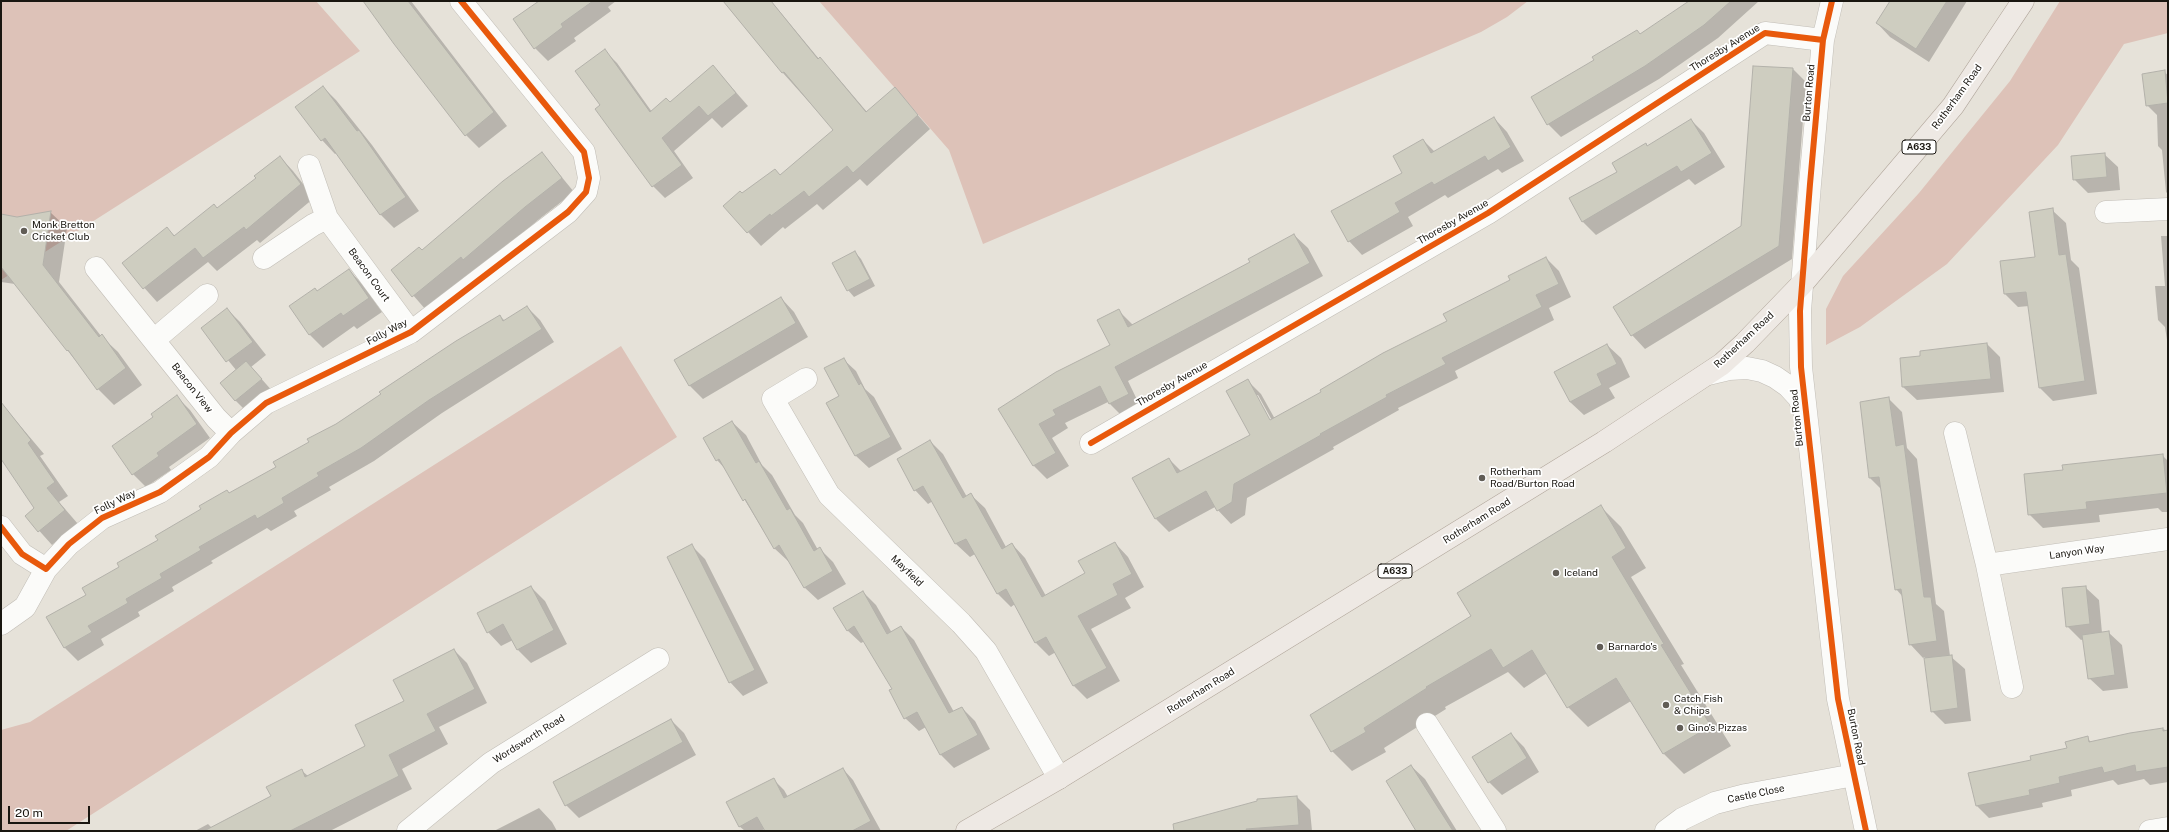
<!DOCTYPE html>
<style>
body{margin:0}
#map{position:relative;width:2169px;height:832px;overflow:hidden;background:#e6e2d9;font-family:"Public Sans",sans-serif}
canvas{display:block}
.frame{position:absolute;inset:0;border:2px solid #191610;pointer-events:none}
.scale{position:absolute;left:8px;top:806px;width:82px;height:18px;box-sizing:border-box;border:2px solid #191610;border-top:0;padding-left:5px;font-size:12px;line-height:14px;white-space:nowrap;color:#191610;-webkit-text-stroke:3px #fff;paint-order:stroke}
</style>
<div id="map">
<canvas width="2169" height="832"></canvas>
<div class="frame"></div>
<div class="scale">20 m</div>
</div>
<script>
const c = document.querySelector('canvas').getContext('2d');
c.lineJoin = 'round';
function fillPath(path, color) { c.fillStyle = color; c.fill(path, 'evenodd'); }
const shape = rows => new Path2D(rows.map(r => 'M' + r).join(''));
function strokePath(path, color, width, dash) { c.strokeStyle = color; c.lineWidth = width; c.lineCap = dash ? 'butt' : 'round'; c.setLineDash(dash || []); c.stroke(path); }
function write(font, color, halo, rows, align = 'center') {
  c.font = font + ' "Public Sans",sans-serif'; c.lineWidth = 3.5; c.setLineDash([]); c.textBaseline = 'middle'; c.strokeStyle = halo; c.fillStyle = color; for (const [text, x, y, turn = 0] of rows) {
    c.save(); c.translate(x, y); c.rotate((+turn || 0) * Math.PI / 180); c.textAlign = isNaN(turn) ? turn : align; if (halo) c.strokeText(text, 0, 0); c.fillText(text, 0, 0); c.restore();
  }
}
const green = shape([
 [1,1,316,1,360,51,1,280],
 [819,1,1528,1,1507,17,1481,32,983,244,949,150],
 [2060,1,2168,1,2168,33,2124,44,2058,145,1947,264,1860,327,1826,345,1826,309,1843,276,1919,193,2010,81],
 [621,346,677,437,66,831,1,831,1,730,30,722]
]);
const shadow = shape([
 [366,1,411,1,507,126,479,148,466,135],
 [540,1,616,1,608,7,611,11,574,38,576,41,548,61,535,48],
 [723,1,771,1,819,59,833,72,867,112,895,89,930,129,867,186,860,179,823,210,817,204,785,229,783,227,761,246,724,206,775,170,781,176,834,130,783,73],
 [1690,1,1759,1,1718,38,1659,79,1561,137,1548,124,1640,35],
 [1891,1,1967,1,1929,62,1890,37,1877,23],
 [605,51,617,63,652,112,670,103,713,66,748,106,722,128,712,118,674,151,693,178,665,198,653,186,601,105],
 [1793,69,1806,82,1792,259,1645,349,1632,335,1742,227],
 [2164,72,2168,75,2168,194,2166,192,2162,150,2158,146,2157,115,2147,105],
 [323,87,336,100,372,145,419,211,394,228,381,215,337,153,335,154,322,140,297,107],
 [1494,118,1507,132,1524,161,1502,173,1498,169,1448,198,1445,195,1408,217,1413,226,1362,255,1349,241,1333,211,1404,173,1423,140,1435,152],
 [1691,120,1704,133,1725,167,1695,185,1689,179,1596,235,1583,222,1570,198,1618,172,1647,147],
 [542,153,574,192,538,220,477,273,426,310,392,271,422,251],
 [2104,154,2118,167,2120,190,2088,193,2074,179],
 [280,157,293,171,314,198,260,243,257,240,217,271,208,262,157,302,123,264,167,229,175,236,214,205,218,209,258,178],
 [2052,210,2066,223,2071,260,2079,268,2097,394,2053,401,2040,388,2029,306,2018,307,2005,294,2036,258],
 [50,212,67,228,59,282,101,336,118,352,142,385,114,405,98,389,15,284,1,282,1,216,17,218],
 [1294,235,1308,248,1323,276,1128,381,1141,408,1123,417,1108,402,1065,423,1068,428,1052,438,1069,466,1047,479,1034,466,1000,409,1111,345,1118,310,1133,325,1251,263],
 [2161,236,2168,236,2168,347,2165,327,2158,320,2155,286,2165,286],
 [855,252,861,259,875,286,854,297,848,290],
 [1546,258,1559,271,1571,297,1549,308,1554,320,1455,371,1458,378,1398,408,1399,410,1333,447,1334,449,1247,498,1245,515,1231,524,1215,507,1169,532,1156,519,1169,459,1182,472,1251,435,1248,381,1261,394,1275,419,1448,321],
 [1255,395,1258,395,1274,424,1272,425],
 [349,270,362,284,382,312,357,329,354,326,323,348,310,335,290,307,318,292],
 [781,298,794,312,808,337,703,399,690,386,675,360],
 [527,307,540,320,554,342,442,413,374,461,329,487,331,490,294,511,297,516,271,531,267,528,211,561,213,563,172,587,174,591,138,612,140,616,101,639,104,645,78,661,65,648,47,617,87,595,120,568,227,491,230,494,278,467,310,442,500,316,505,321],
 [227,309,240,322,266,355,251,367,274,393,249,414,235,400,236,370,202,328],
 [1987,344,2000,357,2004,392,1917,400,1903,387,1921,357],
 [1607,345,1621,358,1630,377,1609,388,1615,398,1584,415,1570,402],
 [843,359,856,371,865,389,874,397,902,449,869,468,856,456,827,403,841,396],
 [177,397,190,410,210,438,169,467,171,470,146,487,133,474,154,417],
 [1888,398,1902,412,1907,448,1917,459,1936,604,1944,611,1950,656,1965,669,1971,721,1945,724,1932,711,1925,657,1923,658,1910,644,1903,597,1896,589,1882,490,1870,478],
 [1,403,44,454,40,456,68,496,59,502,78,524,52,545,26,516,36,508,1,457],
 [732,422,746,435,762,465,772,475,795,515,803,523,818,550,820,549,833,562,846,584,818,600,804,587,789,560,788,561,774,548,727,471,717,460],
 [930,441,943,454,967,497,971,495,985,508,1006,547,1012,544,1025,558,1046,596,1086,573,1115,543,1128,557,1144,587,1125,598,1131,608,1091,629,1120,681,1087,699,1074,686,1056,652,1049,656,1036,643,1015,604,1011,607,997,593,975,554,970,557,956,544,933,501,928,504,915,490],
 [2162,455,2168,461,2168,512,2162,512,2158,508,2099,515,2100,522,2043,528,2029,514,2064,471],
 [1601,507,1621,527,1646,568,1631,577,1684,664,1681,665,1731,746,1684,774,1664,754,1631,701,1588,727,1568,707,1547,673,1524,688,1508,672,1445,707,1446,709,1384,748,1386,752,1352,771,1332,751,1473,617],
 [692,546,705,559,768,683,743,696,730,682],
 [531,587,545,601,567,644,531,663,518,650,513,640,501,646,488,632],
 [2085,587,2099,600,2102,633,2108,632,2122,645,2128,688,2103,691,2089,678,2084,639,2081,640,2067,626],
 [863,592,876,605,892,633,901,627,914,640,954,712,962,708,975,721,990,749,954,768,941,755,926,727,919,731,905,718,893,689,865,641,861,643,847,630],
 [454,650,467,663,487,703,439,727,448,744,402,769,412,789,330,831,195,831,208,824,212,828,272,797,301,770,308,776,366,746],
 [671,720,684,733,696,755,579,818,566,805],
 [2163,729,2168,731,2168,782,2150,785,2144,779,2118,785,2113,780,2071,790,2072,796,2042,803,2043,807,1989,818,1976,805,2087,738,2092,743],
 [1511,734,1524,747,1539,772,1502,795,1489,782],
 [1411,766,1425,779,1457,831,1420,831],
 [843,769,853,780,881,831,766,831,765,829,760,831,745,831,739,826,773,779,784,790,788,797],
 [1297,797,1310,810,1312,831,1195,831],
 [539,808,552,822,557,831,494,831]
]);
const building = shape([
 [363,1,408,1,494,112,465,136,394,44,363,1],
 [539,1,593,1,561,24,563,27,534,49,513,19,539,1],
 [723,1,771,1,818,59,820,57,866,112,895,87,918,115,853,173,847,166,809,197,804,191,771,216,770,214,747,233,723,206,740,191,742,193,775,169,780,175,833,130,784,72,782,73,723,1],
 [1689,1,1731,1,1704,25,1645,66,1547,125,1531,97,1594,60,1592,57,1637,30,1640,34,1689,1],
 [1890,1,1947,1,1916,49,1876,23,1890,1],
 [605,49,650,112,666,98,670,102,713,65,736,93,708,116,699,106,662,138,682,165,652,187,595,109,600,105,575,71,605,49],
 [1753,66,1793,68,1779,246,1631,336,1613,307,1741,226,1753,66],
 [2165,70,2168,103,2146,106,2142,74,2165,70],
 [323,86,357,131,359,130,406,197,380,215,325,138,321,141,295,107,323,86],
 [1494,117,1511,147,1488,161,1485,156,1434,185,1432,182,1395,203,1400,212,1348,242,1331,211,1402,173,1393,156,1423,139,1431,153,1494,117],
 [1691,119,1712,153,1681,172,1677,166,1582,222,1569,198,1617,172,1612,163,1646,143,1647,146,1691,119],
 [542,152,562,178,525,207,463,260,461,257,412,297,391,270,419,247,422,250,503,181,542,152],
 [2105,153,2107,177,2073,180,2071,156,2105,153],
 [280,156,301,184,246,230,244,227,203,258,195,248,143,289,122,263,167,227,174,236,214,204,217,208,256,178,254,176,280,156],
 [2053,208,2059,255,2066,254,2085,381,2039,388,2026,292,2004,294,2000,261,2035,257,2029,212,2053,208],
 [51,211,43,265,99,337,102,334,126,368,97,390,68,350,67,351,1,267,1,214,17,217,51,211],
 [1294,234,1310,263,1115,367,1129,394,1109,404,1100,386,1053,410,1056,415,1039,424,1056,453,1033,466,998,409,1056,372,1110,345,1097,320,1119,309,1128,327,1250,262,1248,259,1294,234],
 [855,251,870,279,847,291,832,263,855,251],
 [1546,257,1559,284,1536,295,1542,307,1442,358,1446,364,1386,395,1387,397,1320,434,1321,435,1234,484,1232,502,1217,511,1206,491,1155,519,1132,478,1169,458,1177,473,1250,435,1226,391,1248,379,1270,420,1321,392,1320,390,1383,353,1447,321,1443,314,1510,280,1508,276,1546,257],
 [349,269,369,298,343,316,341,313,309,335,289,306,315,288,317,291,349,269],
 [781,297,796,323,689,386,674,360,781,297],
 [527,306,542,329,429,400,361,448,317,473,319,476,282,498,284,503,257,519,255,515,199,547,201,550,160,574,162,578,126,599,128,603,88,626,92,632,64,648,46,617,86,595,82,588,119,567,117,563,158,540,155,536,201,509,199,506,227,490,229,493,276,467,273,462,309,442,307,439,336,424,381,394,379,392,456,341,500,315,503,321,527,306],
 [227,308,253,342,226,362,201,328,227,308],
 [1987,343,1991,379,1902,387,1900,358,1920,356,1920,351,1987,343],
 [1607,344,1617,364,1597,374,1602,385,1570,402,1554,372,1607,344],
 [844,358,859,385,861,383,891,437,855,456,826,403,839,396,824,368,844,358],
 [246,361,262,379,235,401,220,383,246,361],
 [177,395,197,424,157,453,159,456,132,475,112,446,153,417,151,414,177,395],
 [1889,397,1896,446,1904,444,1924,597,1931,597,1937,641,1909,645,1901,589,1895,590,1879,477,1869,478,1860,402,1889,397],
 [1,402,31,440,28,443,55,482,47,488,65,510,38,532,25,516,34,508,1,459,1,402],
 [732,421,756,463,759,461,787,510,790,508,814,551,820,547,833,571,804,588,779,545,774,549,745,499,743,501,719,459,716,461,703,438,732,421],
 [930,440,963,498,971,493,1002,549,1012,543,1042,597,1085,573,1078,561,1115,542,1132,574,1113,584,1118,595,1078,616,1107,668,1073,686,1046,637,1035,643,1006,589,997,594,966,539,955,544,923,486,914,491,897,459,930,440],
 [2163,454,2167,493,2086,502,2087,509,2028,515,2024,474,2063,470,2062,465,2163,454],
 [1601,505,1626,548,1612,557,1664,644,1661,645,1711,726,1663,754,1616,678,1567,708,1532,650,1503,668,1491,649,1426,687,1427,688,1364,728,1366,732,1331,752,1310,715,1471,616,1457,593,1601,505],
 [692,544,755,670,729,683,667,557,692,544],
 [531,586,554,630,517,650,503,624,487,633,477,613,531,586],
 [2086,586,2090,624,2066,627,2062,588,2086,586],
 [863,591,887,634,901,626,949,713,962,707,978,735,940,755,917,712,904,719,889,690,892,689,854,626,847,631,833,608,863,591],
 [2109,631,2115,675,2088,679,2082,635,2109,631],
 [454,649,475,689,427,714,436,731,389,755,399,776,290,831,204,831,271,796,266,787,302,769,305,777,365,746,355,725,404,701,393,680,454,649],
 [1952,655,1958,708,1931,712,1924,658,1952,655],
 [671,719,683,742,565,806,553,782,671,719],
 [2163,728,2163,731,2168,730,2168,767,2136,772,2135,765,2104,773,2102,767,2059,777,2060,783,2029,790,2030,795,1976,806,1968,773,2031,760,2030,756,2067,748,2065,742,2088,736,2089,742,2130,733,2163,728],
 [1511,733,1527,758,1488,783,1472,757,1511,733],
 [1411,765,1423,784,1453,831,1416,831,1386,781,1411,765],
 [843,768,871,821,852,831,765,831,757,817,739,827,726,802,774,778,784,798,843,768],
 [1297,796,1299,825,1246,829,1247,831,1174,831,1173,824,1257,801,1257,799,1297,796]
]);
const minor = shape([
 [1832,1,1823,40,1810,184,1800,311,1801,367,1838,699,1866,831],
 [309,166,327,218,411,332],
 [2106,212,2168,209],
 [264,258,313,225,327,218],
 [96,268,216,418,231,433],
 [154,340,207,295],
 [1708,374,1729,369,1747,368,1762,371,1775,377,1788,386,1799,398,1804,411],
 [806,379,773,399,829,495,961,623,986,651,1059,778],
 [1955,433,1987,565,2012,687],
 [1091,443,1488,213,1765,33,1823,40],
 [1,527,22,554,46,569,69,544,102,518,160,492,209,457,231,433,266,403,411,332,568,212,586,192,589,178,584,152,461,1],
 [1987,565,2168,539],
 [1,624,25,607,46,569],
 [1427,724,1495,831],
 [408,831,491,763,658,659],
 [1666,831,1682,819,1715,803,1746,795,1854,775],
 [2150,831,2168,828]
]);
const major = shape([
 [967,831,1059,778,1604,442,1722,364,1745,343,1802,284,1953,106,2023,1]
]);
const cycleway = shape([
 [1832,1,1823,40,1810,184,1800,311,1801,367,1838,699,1866,831],
 [1091,443,1488,213,1765,33,1823,40],
 [1,527,22,554,46,569,69,544,102,518,160,492,209,457,231,433,266,403,411,332,568,212,586,192,589,178,584,152,461,1]
]);
const markers = [
 [24,231,4,"#615d56"],
 [1482,478,4,"#615d56"],
 [1556,573,4,"#615d56"],
 [1600,647,4,"#615d56"],
 [1666,705,4,"#615d56"],
 [1680,728,4,"#615d56"]
];
const shields = [
 [1919,147,34],
 [1395,571,34]
];
const shieldNames = [
 ["A633",1919,147],
 ["A633",1395,571]
];
const streetNames = [
 ["Thoresby Avenue",1725,48,-32],
 ["Burton Road",1809,93,-85],
 ["Rotherham Road",1957,97,-54],
 ["Thoresby Avenue",1453,222,-30],
 ["Beacon Court",369,275,54],
 ["Folly Way",387,332,-28],
 ["Rotherham Road",1744,340,-43],
 ["Thoresby Avenue",1172,384,-30],
 ["Beacon View",192,388,52],
 ["Burton Road",1797,418,-96],
 ["Folly Way",115,502,-26],
 ["Rotherham Road",1477,521,-32],
 ["Lanyon Way",2077,552,-8],
 ["Mayfield",907,571,44],
 ["Rotherham Road",1201,691,-32],
 ["Burton Road",1856,737,79],
 ["Wordsworth Road",529,739,-32],
 ["Castle Close",1756,794,-12]
];
const poiNames = [
 ["Monk Bretton",32,225],
 ["Cricket Club",32,237],
 ["Rotherham",1490,472],
 ["Road/Burton Road",1490,484],
 ["Iceland",1564,573],
 ["Barnardo's",1608,647],
 ["Catch Fish",1674,699],
 ["& Chips",1674,711],
 ["Gino's Pizzas",1688,728]
];
fillPath(green, '#ddc2b8');
fillPath(shadow, '#0003');
fillPath(building, '#cecdc0');
strokePath(building, '#b3b1aa', 1);
strokePath(minor, '#c1bdb6', 23);
strokePath(major, '#b1a69b', 23);
strokePath(minor, '#fbfbf9', 22);
strokePath(major, '#eee9e4', 22);
strokePath(cycleway, '#e8590c', 6);
for (const [x, y, r, color] of markers) { const dot = new Path2D(); dot.arc(x, y, r, 0, 2 * Math.PI); c.fillStyle = color; c.fill(dot); strokePath(dot, '#fff', 1.5); }
for (const [x, y, w] of shields) { const box = new Path2D(); box.roundRect(x - w / 2, y - 7, w, 14, 3); c.fillStyle = '#fff'; c.fill(box); strokePath(box, '#191610', 1); }
write('bold 9px', '#191610', null, shieldNames);
write('10px', '#191610', '#fff', streetNames);
write('10px', '#191610', '#fff', poiNames, 'left');
</script>
